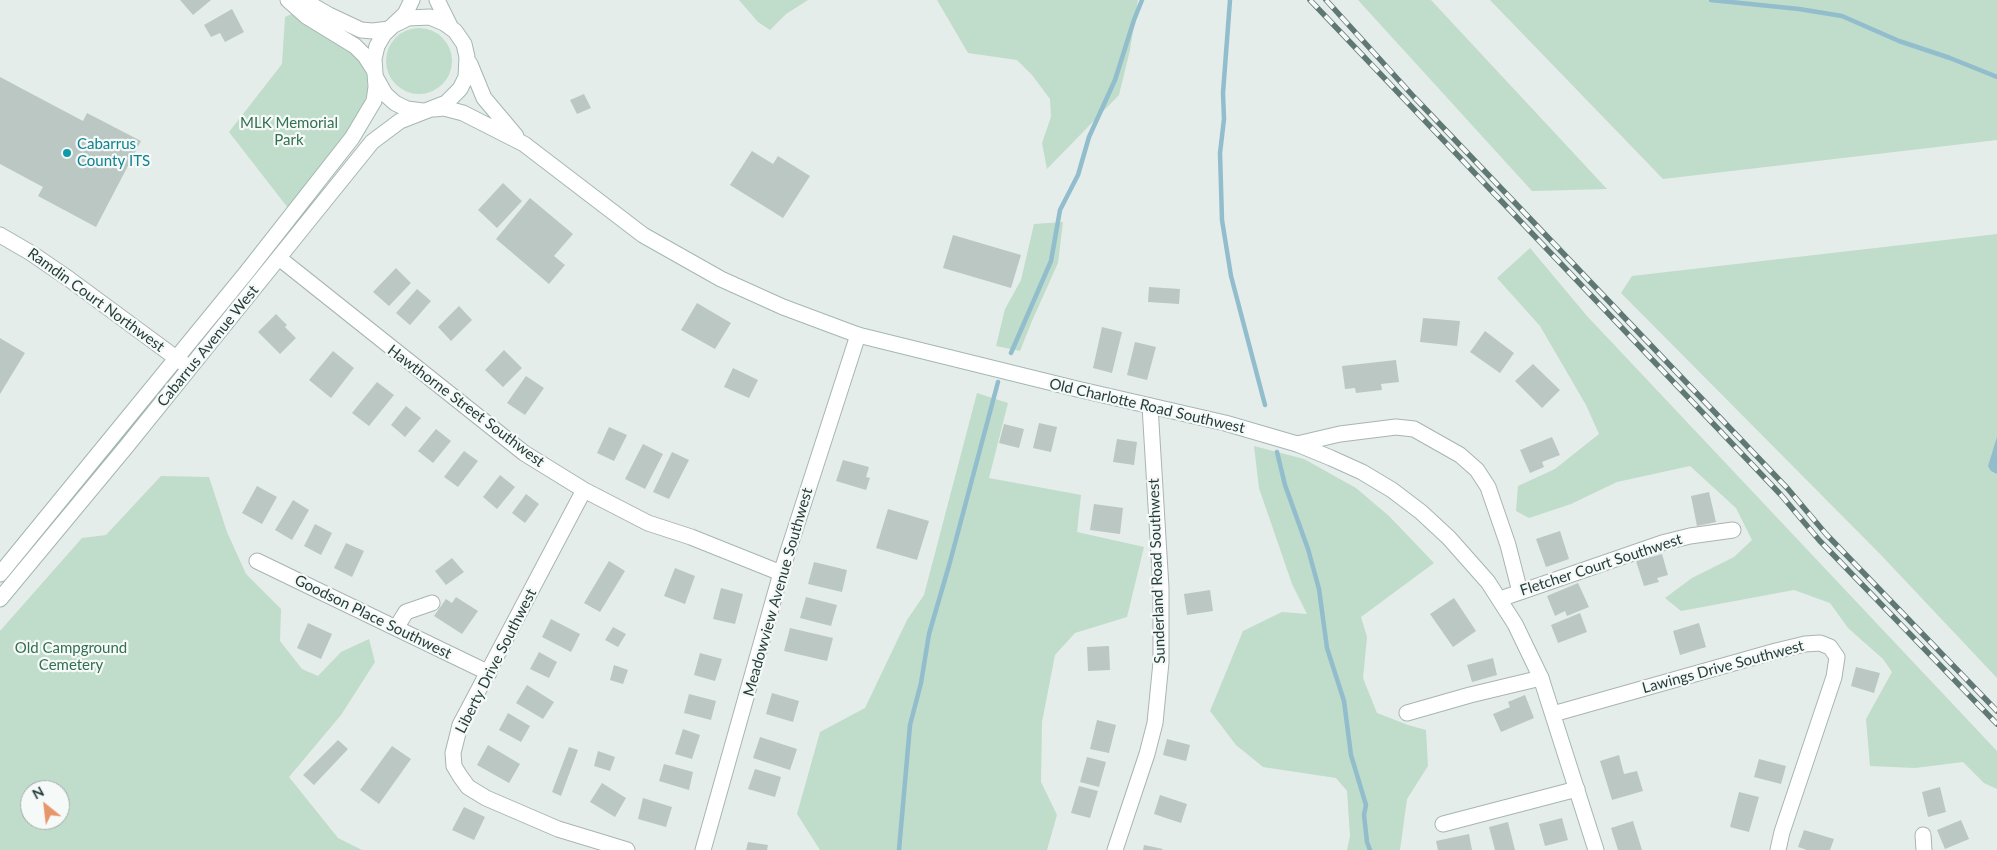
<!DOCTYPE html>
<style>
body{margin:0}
#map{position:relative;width:1997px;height:850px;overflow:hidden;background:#e5edea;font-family:Lato,sans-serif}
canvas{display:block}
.north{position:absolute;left:20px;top:780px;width:50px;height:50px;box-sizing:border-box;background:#f5f9f8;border:1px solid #a2aeac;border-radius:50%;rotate:331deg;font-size:14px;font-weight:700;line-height:20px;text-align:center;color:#253d39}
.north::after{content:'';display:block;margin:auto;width:18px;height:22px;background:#e69669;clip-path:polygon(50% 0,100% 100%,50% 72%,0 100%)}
</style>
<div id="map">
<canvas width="1997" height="850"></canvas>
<div class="north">N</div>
</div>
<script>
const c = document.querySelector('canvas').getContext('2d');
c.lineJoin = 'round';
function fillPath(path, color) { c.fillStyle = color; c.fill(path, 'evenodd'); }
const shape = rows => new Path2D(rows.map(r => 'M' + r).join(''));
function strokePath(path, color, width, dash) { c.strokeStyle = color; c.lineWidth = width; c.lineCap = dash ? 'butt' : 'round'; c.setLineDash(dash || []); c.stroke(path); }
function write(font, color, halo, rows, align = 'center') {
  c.font = font + ' Lato,sans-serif'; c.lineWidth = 4.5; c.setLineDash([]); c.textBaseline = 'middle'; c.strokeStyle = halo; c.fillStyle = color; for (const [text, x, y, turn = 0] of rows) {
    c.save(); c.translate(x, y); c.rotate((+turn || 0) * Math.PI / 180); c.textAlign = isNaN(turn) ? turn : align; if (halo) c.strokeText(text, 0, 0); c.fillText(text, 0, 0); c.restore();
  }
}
const green = shape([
 [739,0,808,0,786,14,770,30,758,22],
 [937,0,1138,0,1130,50,1119,95,1047,169,1042,143,1051,117,1050,99,1032,75,1017,60,968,53],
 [1358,0,1431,0,1607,189,1532,191],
 [1490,0,1997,0,1997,140,1663,179],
 [294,13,358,56,366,67,368,90,364,104,350,131,288,208,229,132,282,64,285,17],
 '386 61a33 33 0 1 1 66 0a33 33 0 1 1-66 0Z',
 [1063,222,1058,263,1032,321,1020,351,996,346,1005,309,1021,280,1034,224],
 [1997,234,1997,678,1881,555,1621,293,1632,276],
 [1530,248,1587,316,1997,751,1997,789,1984,783,1963,762,1915,768,1870,766,1866,719,1892,672,1883,659,1848,628,1830,603,1794,590,1681,611,1665,598,1692,578,1734,557,1752,540,1736,508,1690,466,1617,482,1571,504,1529,518,1516,511,1518,486,1555,469,1599,434,1586,405,1540,326,1497,278],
 [977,393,1008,403,989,478,1081,495,1077,532,1144,547,1127,617,1075,633,1055,655,1042,722,1041,782,1057,815,1047,850,820,850,797,814,820,732,865,708,907,620,924,595],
 [1254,446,1304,459,1356,488,1389,516,1434,563,1361,617,1367,637,1363,678,1377,713,1408,725,1426,730,1428,766,1407,799,1400,850,1347,850,1350,836,1347,791,1336,778,1263,767,1236,745,1210,711,1243,631,1282,612,1307,614,1292,584,1259,488],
 [161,476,209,477,227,532,246,574,281,609,280,641,302,669,318,676,341,652,369,639,375,662,341,715,289,777,338,838,362,850,0,850,0,631,82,538,106,535],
 [30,790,60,790,60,820,30,820]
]);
const water = shape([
 [1997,437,1997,474,1991,471,1988,466]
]);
const stream = shape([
 [1230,0,1223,93,1224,119,1220,153,1222,220,1231,276,1265,405],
 [1711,0,1799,9,1842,16,1899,41,1950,58,1997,77],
 [1011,353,1051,261,1060,210,1078,175,1089,137,1115,80,1134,20,1142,0],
 [1277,452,1285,485,1308,549,1319,589,1327,648,1344,701,1351,755,1366,805,1364,815,1367,842,1370,850],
 [899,850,910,725,921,683,929,634,950,562,998,382]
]);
const building = shape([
 [180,0,211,0,193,15],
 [232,9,244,32,225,42,220,33,211,37,204,25],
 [0,77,83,121,87,113,141,141,96,227,38,196,43,187,0,164],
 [584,94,591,108,577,114,570,100],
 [752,151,773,164,778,156,810,176,783,218,730,185],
 [503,183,522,201,497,228,478,210],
 [530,198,573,234,554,256,565,265,549,284,496,239],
 [953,235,1021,255,1011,288,943,268],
 [396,268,411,283,389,306,373,292],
 [1149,287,1180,289,1179,304,1148,302],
 [417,289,431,301,410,325,396,313],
 [697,303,731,323,715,349,681,330],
 [459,306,472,320,451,341,438,327],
 [276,314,287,325,285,327,296,338,280,354,258,332],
 [1423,318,1460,321,1457,346,1420,342],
 [1102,327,1122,332,1112,373,1093,368],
 [1485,331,1514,353,1500,373,1470,352],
 [0,338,25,353,0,394],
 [1135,342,1156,347,1147,380,1127,375],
 [504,350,522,368,503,387,485,370],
 [333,351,354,368,331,398,309,380],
 [1396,360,1399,382,1381,384,1382,390,1356,393,1355,388,1345,389,1342,366],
 [1533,364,1560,390,1542,408,1515,381],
 [733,368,758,380,749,398,724,387],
 [526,376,544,388,525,415,507,403],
 [377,382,394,395,369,426,352,413],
 [406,406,421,418,405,437,391,425],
 [1039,423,1057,427,1051,452,1033,448],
 [1004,424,1024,429,1019,448,999,443],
 [609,427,627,435,614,461,597,453],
 [436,429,451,441,433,463,418,451],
 [1552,437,1560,455,1542,462,1544,467,1530,473,1520,450],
 [1117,439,1137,442,1134,465,1113,462],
 [643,444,663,454,645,489,625,479],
 [464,451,478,461,458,487,444,477],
 [672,452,689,460,669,499,653,492],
 [843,460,869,467,866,477,870,478,866,490,836,481],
 [500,475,515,487,497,509,483,497],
 [257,486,277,497,262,524,242,513],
 [1709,492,1716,522,1697,526,1691,496],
 [526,494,539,504,525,523,512,513],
 [293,500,309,510,292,540,275,530],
 [1094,504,1123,508,1120,534,1090,530],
 [888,509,929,521,917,560,876,548],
 [315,524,332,533,321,555,304,546],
 [1560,531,1569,559,1546,567,1536,539],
 [346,543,364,551,352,577,334,568],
 [1662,554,1668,575,1657,578,1659,582,1644,586,1636,561],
 [452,558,464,572,446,585,435,571],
 [609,561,625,571,600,612,584,603],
 [814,562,847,570,842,592,808,584],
 [675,568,695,576,685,604,664,596],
 [1578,583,1589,607,1567,616,1565,611,1555,616,1547,596],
 [721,588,743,594,735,624,713,619],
 [1210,590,1213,611,1187,615,1184,594],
 [456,597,478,611,462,634,434,616,446,599,452,603],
 [806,597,837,605,831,626,800,618],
 [1454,598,1476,631,1453,647,1430,614],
 [1580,613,1587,632,1558,643,1551,625],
 [551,619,580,634,571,652,542,637],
 [308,623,332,634,321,659,297,648],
 [1699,623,1706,647,1680,655,1673,631],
 [613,627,626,634,618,647,605,640],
 [790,628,833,638,827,661,784,651],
 [1109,646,1110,670,1088,671,1087,647],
 [539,652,557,662,549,678,530,669],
 [700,653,722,659,715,681,694,675],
 [1493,658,1497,675,1472,682,1467,665],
 [614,665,628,670,623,684,610,680],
 [1856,667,1880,673,1874,693,1851,686],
 [527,685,554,702,543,719,516,703],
 [772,693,799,701,793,722,766,714],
 [689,694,716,701,711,720,684,713],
 [1525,695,1534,718,1501,732,1493,714,1510,707,1508,702],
 [508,713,530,726,521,742,499,730],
 [1097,720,1116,725,1109,753,1090,749],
 [683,729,700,735,692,759,675,754],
 [760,737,797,749,790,770,753,758],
 [1167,739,1190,745,1186,761,1163,755],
 [338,740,348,749,314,785,303,775],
 [488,745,520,764,509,783,477,765],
 [392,746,411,759,379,804,360,790],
 [569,747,578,750,561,796,552,792],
 [598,751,615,757,610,771,594,766],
 [1619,755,1624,774,1637,771,1643,791,1612,800,1600,761],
 [1087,757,1106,762,1099,787,1080,782],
 [1759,759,1786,766,1781,784,1754,777],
 [664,764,693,772,689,790,659,781],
 [755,769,781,777,775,797,748,789],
 [602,783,626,798,615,817,590,802],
 [1079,786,1098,791,1090,818,1071,813],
 [1940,787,1946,812,1928,817,1922,792],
 [1739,792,1759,797,1749,832,1730,827],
 [1160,795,1187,804,1181,823,1154,814],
 [643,798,672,807,666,827,638,819],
 [464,807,485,817,474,840,452,830],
 [1562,818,1568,840,1545,846,1539,824],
 [1961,820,1969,839,1945,849,1937,830],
 [1633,821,1642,850,1618,850,1611,828],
 [1508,822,1515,850,1495,850,1489,827],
 [1804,830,1834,839,1830,850,1807,850,1798,847],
 [1469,834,1472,850,1438,850,1436,841],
 [748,842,768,845,767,850,746,850],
 [1144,845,1163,849,1162,850,1143,850]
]);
const street = shape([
 [288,0,306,16,355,46,365,56,374,70],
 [303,0,329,15,361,30,373,31,389,29],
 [0,235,31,253,69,279,187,366],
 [279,258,524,453,584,490,648,523,691,537,781,573],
 [1297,444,1340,434,1396,427,1414,429,1460,455,1477,470,1488,487,1508,545,1520,592],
 [584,490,460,725,453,753,454,766,460,776,468,787,486,798,558,829,627,850],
 [257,561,489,673],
 [1500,599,1662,543,1690,536,1733,530],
 [396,628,406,612,432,603],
 [1407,713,1470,695,1541,678],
 [1553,714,1776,651,1805,644,1820,643,1830,647,1837,657,1834,677,1782,832,1778,850],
 [1443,824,1577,789],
 [1923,835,1924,850],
 [703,850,781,573,858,335],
 [1115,850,1147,754,1155,723,1161,662,1161,588,1150,406]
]);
const secondary = shape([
 [437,0,450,26],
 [470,64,484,98,516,136],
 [376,78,385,94,395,103,407,109,423,111],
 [434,109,444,108,463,113,524,144,643,235,721,279,783,307,858,335,1077,389,1225,423,1297,444,1331,458,1362,472,1392,490,1421,512,1449,538,1488,582,1515,624,1541,678,1596,850],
 [0,574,246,273,352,138,374,101,376,87,374,59,377,46,384,34,405,14,412,0],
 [0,599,126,447,372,142,400,121,446,103,460,89,466,77,467,57,464,44,455,31,444,23,430,17,408,18,394,25]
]);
const rail = shape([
 [1310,0,1781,495,1819,540,1997,724],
 [1326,0,1414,97,1788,489,1826,534,1997,711]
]);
const markers = [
 [67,153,5,"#0f9aa8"]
];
const parkNames = [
 ["MLK Memorial",289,123],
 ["Park",289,140],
 ["Old Campground",71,648],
 ["Cemetery",71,665]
];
const cultureNames = [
 ["Cabarrus",77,144],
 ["County ITS",77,161]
];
const streetNames = [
 ["Ramdin Court Northwest",96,300,36],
 ["Cabarrus Avenue West",208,346,-51],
 ["Hawthorne Street Southwest",466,406,37],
 ["Old Charlotte Road Southwest",1147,406,13],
 ["Fletcher Court Southwest",1601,565,-18],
 ["Sunderland Road Southwest",1157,571,-92],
 ["Meadowview Avenue Southwest",778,592,-74],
 ["Goodson Place Southwest",373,617,26],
 ["Liberty Drive Southwest",496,661,-63],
 ["Lawings Drive Southwest",1723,667,-15]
];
fillPath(green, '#c0dcca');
fillPath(water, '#92bdcc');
strokePath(stream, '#92bdcc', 4.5);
fillPath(building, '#bac7c3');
strokePath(street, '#a8b5b1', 17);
strokePath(secondary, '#a4b7b3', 17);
strokePath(street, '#fff', 15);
strokePath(secondary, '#fff', 15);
strokePath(rail, '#607874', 5.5);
strokePath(rail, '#f5f9f8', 4, [11]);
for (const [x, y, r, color] of markers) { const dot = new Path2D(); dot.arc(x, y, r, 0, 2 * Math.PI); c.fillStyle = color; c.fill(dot); strokePath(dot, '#f5f9f8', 2); }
write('15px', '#337052', '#f5f9f8', parkNames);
write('15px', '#0d838f', '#f5f9f8', cultureNames, 'left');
write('15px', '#253d39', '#f5f9f8', streetNames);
</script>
